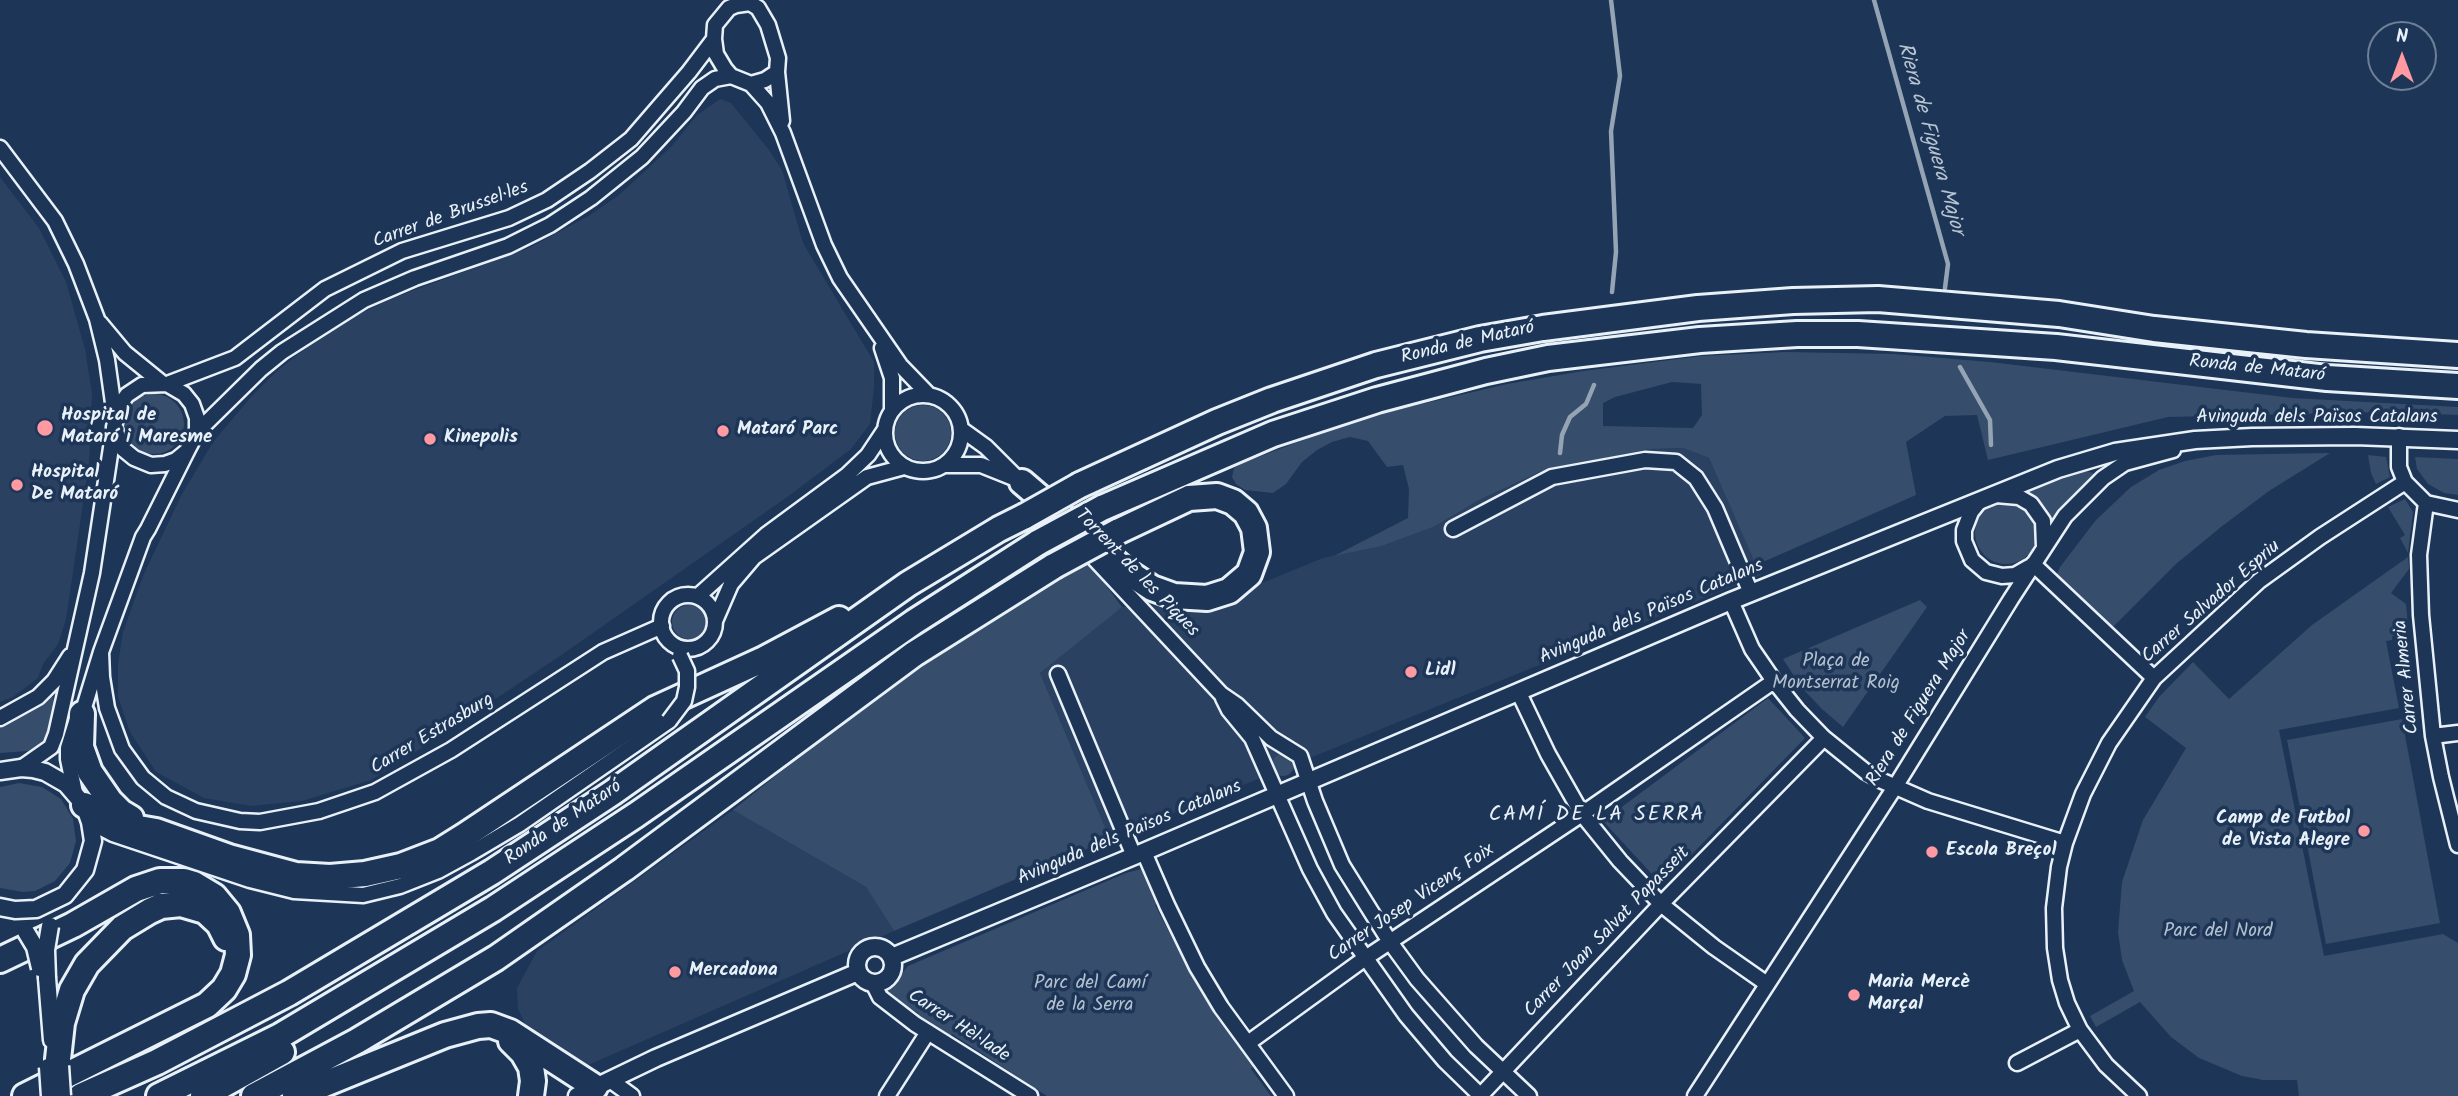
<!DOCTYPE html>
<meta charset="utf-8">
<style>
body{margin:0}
#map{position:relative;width:2458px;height:1096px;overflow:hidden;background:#1d3557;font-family:Kalam,sans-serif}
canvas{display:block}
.north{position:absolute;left:2367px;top:21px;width:70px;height:70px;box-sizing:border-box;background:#1d3557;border:2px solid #6e8097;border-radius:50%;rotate:0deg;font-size:19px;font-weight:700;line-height:28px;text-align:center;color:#e8f1f8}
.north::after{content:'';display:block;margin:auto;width:24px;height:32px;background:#ff9aa2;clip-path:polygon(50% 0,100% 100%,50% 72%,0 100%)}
</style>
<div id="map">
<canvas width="2458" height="1096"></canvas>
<div class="north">N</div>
</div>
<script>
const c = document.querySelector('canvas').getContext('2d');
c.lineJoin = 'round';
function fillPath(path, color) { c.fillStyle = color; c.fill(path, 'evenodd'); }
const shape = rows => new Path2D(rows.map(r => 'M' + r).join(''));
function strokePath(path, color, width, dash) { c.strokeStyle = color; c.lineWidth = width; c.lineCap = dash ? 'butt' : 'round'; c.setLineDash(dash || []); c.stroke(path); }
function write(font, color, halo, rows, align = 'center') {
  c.font = font + ' Kalam,sans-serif'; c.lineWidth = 7; c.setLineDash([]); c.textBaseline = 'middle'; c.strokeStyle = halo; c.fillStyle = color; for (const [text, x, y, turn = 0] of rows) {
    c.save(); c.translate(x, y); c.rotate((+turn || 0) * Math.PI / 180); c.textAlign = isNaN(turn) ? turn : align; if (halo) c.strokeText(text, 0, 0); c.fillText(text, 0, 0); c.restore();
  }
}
const built = shape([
 [720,99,731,103,769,150,782,170,803,243,874,362,874,388,870,424,851,449,790,495,560,656,431,742,371,780,302,801,251,806,204,798,156,772,130,732,118,697,118,664,123,632,143,576,181,496,213,442,251,397,278,370,321,336,352,318,390,299,529,248,590,215,619,195,671,147,697,115],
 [0,177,39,228,66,282,85,349,92,393,89,463,66,619,58,644,43,664,38,678,13,697,0,702],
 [1683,448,1709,458,1761,575,1110,839,1040,673,1077,638,1122,607,1179,606,1242,591,1323,558,1382,546,1432,527,1481,499,1542,471,1650,449],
 [733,810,866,887,894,931,579,1069,542,1045,525,1024,518,1009,517,988,537,951]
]);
const green = shape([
 [1785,352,1894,354,1990,362,2293,398,2458,407,2458,415,2385,412,2168,417,1988,460,1977,415,1945,416,1906,442,1916,495,1756,565,1709,458,1683,448,1650,449,1542,471,1481,499,1433,527,1382,546,1334,556,1408,518,1409,489,1403,465,1387,467,1368,441,1350,437,1332,442,1317,450,1302,462,1286,484,1273,493,1245,490,1236,484,1232,477,1234,468,1243,463,1316,435,1392,411,1507,384,1583,371,1702,356],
 [1672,382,1701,384,1702,415,1693,428,1603,426,1603,403,1615,397],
 '124 424a30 30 0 1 1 60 0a30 30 0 1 1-60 0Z',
 '895 433a28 28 0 1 1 56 0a28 28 0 1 1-56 0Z',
 [2330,453,2269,491,2221,527,2176,564,2113,627,2056,577,2060,567,2096,520,2131,487,2159,470,2185,461,2216,455],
 [2368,455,2386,457,2390,477,2376,484,2371,473],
 [2415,457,2458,459,2458,495,2444,493,2428,484,2417,469],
 [2086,471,2093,473,2093,477,2073,495,2052,521,2029,495,2031,489],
 [2405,499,2413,512,2408,553,2400,538,2405,535,2388,507],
 '1975 533a31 31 0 1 1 62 0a31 31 0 1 1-62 0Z',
 [1085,557,1122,607,1040,673,1110,839,894,931,866,887,733,810,803,754,962,637],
 [2408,557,2409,569,2391,593,2406,604,2409,636,2392,636,2392,640,2386,641,2399,708,2279,730,2324,956,2443,934,2458,943,2458,1096,2299,1096,2297,1080,2263,1080,2242,1076,2199,1058,2171,1037,2140,1002,2096,1027,2090,1016,2134,991,2122,960,2118,932,2122,882,2143,820,2186,748,2145,717,2159,697,2193,662,2229,699,2312,625],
 [1920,600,1927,607,1843,727,1822,709,1801,687,1783,659],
 '672 622a17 17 0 1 1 34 0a17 17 0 1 1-34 0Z',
 [50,696,53,697,55,705,45,739,35,748,28,751,0,753,0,725,29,712],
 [1768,698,1805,738,1662,885,1603,821],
 [2402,719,2440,923,2326,944,2287,740],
 '1272 765a11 11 0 1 1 22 0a11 11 0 1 1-22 0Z',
 [19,783,42,787,61,799,73,819,76,841,70,863,55,881,35,891,23,892,0,888,0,787],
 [1141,869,1147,873,1160,902,1155,905,1195,982,1220,1022,1225,1020,1255,1065,1251,1069,1271,1096,1047,1096,952,1034,948,1038,915,1018,918,1013,881,992,890,988,908,966,1126,873]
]);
const stream = shape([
 [1611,0,1620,76,1611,131,1616,252,1612,292],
 [1874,0,1948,264,1945,288],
 [1960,367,1990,420,1991,445],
 [1560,453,1562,435,1570,417,1586,404,1594,385]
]);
const minor = shape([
 [750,3,758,8,768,25,778,58,777,72,765,80,751,84,731,76,725,69,716,54,714,39,715,25,729,8,736,5,750,3],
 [777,72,782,121],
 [751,84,768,103,783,133,824,245,840,278,900,365,929,395],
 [0,148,55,221,76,264,97,319,107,360,115,417],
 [100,323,125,353,162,383],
 [882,348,892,378,892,410],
 [167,384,235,358,325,289,402,251,509,218,547,200,590,171,631,139,689,72,714,39],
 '885 433a38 38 0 1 1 76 0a38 38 0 1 1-76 0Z',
 [961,429,986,447,1025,486],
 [197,432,261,369,282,352,364,300,415,278,508,246,550,225,591,198,642,157,684,112,702,88,715,79,731,76],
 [2399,436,2399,467,2405,482,2426,503,2458,510],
 [946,465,981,465,1011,477],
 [1996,495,2019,497,2031,504,2043,521,2044,546],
 [1979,502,1971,512,1964,530,1964,541,1972,560,1986,572,2002,576,2015,575,2029,567],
 [2426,503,2419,555,2421,615,2433,736,2441,777,2458,845],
 [1453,529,1552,477,1645,460,1676,462,1696,478,1715,508,1751,593],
 [1090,554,1221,694,1237,705,1271,738,1300,756,1315,801,1342,865,1390,942,1417,979,1476,1046,1529,1096],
 [2033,564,2154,678],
 '661 622a27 27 0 1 1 54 0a27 27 0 1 1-54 0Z',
 [698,596,766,535,846,476,868,455,884,431],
 [1731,601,1752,649,1774,681,1797,710,1824,738,1866,772,1880,780,1928,801,2065,843],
 [715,621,731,584,754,557,867,477,904,467],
 [101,652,102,677,107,708,122,749,143,778,166,797,196,811,240,821,260,822,319,811,375,792,451,750,603,652,662,626],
 [1058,674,1134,856],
 [1519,693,1548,754,1582,814,1620,861,1661,904,1714,947,1767,984],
 [1223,698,1229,710,1252,738,1310,869,1334,913,1406,1015,1445,1061,1481,1096],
 [0,718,38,697,54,681,70,656],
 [2433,736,2458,733],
 [21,768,51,747,56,734,92,573,114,428],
 [75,793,68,759,68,748,77,719,82,714,101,652,143,537,148,529,187,451,197,432,197,418,192,404,184,394,167,384,142,385,127,395,119,406,114,427,123,449,134,458,151,465,165,464,176,460,187,451],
 [90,822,113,834,250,880,294,891,363,895,400,886,438,871,471,853,520,824,669,721],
 [1144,852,1167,905,1197,967,1221,1007,1286,1096],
 [873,983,880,997,915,1024,1030,1096],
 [1248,1043,1364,959,1582,814,1774,681],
 [2017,1063,2080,1030],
 [610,1080,632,1096],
 [887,1096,928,1032],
 [1480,1096,1661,904,1824,738],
 [1695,1096,1895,787,2011,599,2065,516,2103,478,2125,463,2173,450],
 [2139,1096,2106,1065,2080,1030,2067,1003,2060,980,2055,948,2054,908,2059,867,2065,843,2083,794,2109,743,2154,678,2259,581,2320,537,2405,482]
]);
const tertiary = shape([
 [0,771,21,768,33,769,45,772,66,784,84,805,90,822,93,841,85,870,65,895,36,909,15,910,0,907],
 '857 965a18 18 0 1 1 36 0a18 18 0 1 1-36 0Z',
 [892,957,1134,856,1731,601,2058,469,2115,452,2195,440,2252,437,2355,436,2458,440],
 [47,978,52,1040],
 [577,1096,656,1058,858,972]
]);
const motorway = shape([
 [1022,482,1126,571,1152,588,1174,596,1207,598,1229,591,1249,574,1257,552,1254,528,1246,513,1233,502,1217,496,1189,498,1117,532],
 [1080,485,1217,422,1272,400,1376,365,1480,339,1543,328,1698,308,1793,301,1878,299,2059,314,2154,329,2306,345,2458,355],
 [1102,508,1273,434,1377,400,1486,371,1548,358,1700,340,1797,334,1858,334,2056,347,2327,378,2458,386],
 [82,714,81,747,90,772,110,801,121,812,131,818],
 [84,805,133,827,156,831,229,857,296,875,330,877,365,874,401,866,440,851,464,836,655,709,762,660,839,619],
 [0,960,73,925,136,889,160,881,184,881,194,884,214,896,228,913,237,935,238,955,233,974,224,989,207,1005,25,1096],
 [511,1041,523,1053,531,1067,533,1081,531,1096],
 [58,1059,62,1023,72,990,87,964,122,928,150,911,161,906,181,904,205,911,219,924,226,938],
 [81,1096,157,1062,289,993,492,872,612,793,908,584,999,529,1025,516],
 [159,1096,280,1036,493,909,636,815,914,622,1039,542],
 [203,1096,282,1052],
 [254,1096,357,1041,496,958,624,869,914,654,1054,566],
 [295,1096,445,1035,478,1026,491,1025,510,1032,595,1087]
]);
const minorBridge = shape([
 [669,721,684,701,687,687,687,671,680,656]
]);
const tertiaryBridge = shape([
 [26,932,35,947,40,968],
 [47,978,46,950,50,926],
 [60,1066,62,1096],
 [48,1067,50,1096]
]);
const motorwayBridge = shape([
 [1025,516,1080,485],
 [1039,542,1102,508],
 [1054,566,1117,532]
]);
const markers = [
 [45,428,9,"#ff9aa2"],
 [723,431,7,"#ff9aa2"],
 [430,439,7,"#ff9aa2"],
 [17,485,7,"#ff9aa2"],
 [1411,672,7,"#ff9aa2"],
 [2364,831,7,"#ff9aa2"],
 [1932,852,7,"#ff9aa2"],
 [675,972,7,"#ff9aa2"],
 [1854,995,7,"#ff9aa2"]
];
const streetNames = [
 ["Carrer de Brussel·les",451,216,-20],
 ["Ronda de Mataró",1468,344,-13],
 ["Ronda de Mataró",2257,370,6],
 ["Avinguda dels Països Catalans",2317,419],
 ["Torrent de les Piques",1136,574,46],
 ["Carrer Salvador Espriu",2212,603,-41],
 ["Avinguda dels Països Catalans",1652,613,-23],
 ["Carrer Almeria",2408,677,-96],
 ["Riera de Figuera Major",1920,709,-58],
 ["Carrer Estrasburg",433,735,-31],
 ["Ronda de Mataró",564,824,-34],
 ["Avinguda dels Països Catalans",1130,834,-23],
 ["Carrer Josep Vicenç Foix",1412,904,-34],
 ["Carrer Joan Salvat Papasseit",1608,933,-46],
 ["Carrer Hèl·lade",958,1027,33]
];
const poiNames = [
 ["Hospital de",61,417],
 ["Mataró i Maresme",61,439],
 ["Mataró Parc",737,431],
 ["Kinepolis",444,439],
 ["Hospital",31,474],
 ["De Mataró",31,496],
 ["Lidl",1425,672],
 ["Camp de Futbol",2350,820,"right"],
 ["de Vista Alegre",2350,842,"right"],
 ["Escola Breçol",1946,852],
 ["Mercadona",689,972],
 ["Maria Mercè",1868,984],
 ["Marçal",1868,1006]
];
const parkNames = [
 ["Plaça de",1836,663],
 ["Montserrat Roig",1836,685],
 ["Parc del Nord",2218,933],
 ["Parc del Camí",1090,985],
 ["de la Serra",1090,1007]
];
const waterNames = [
 ["Riera de Figuera Major",1929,139,74]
];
const neighbourhoodNames = [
 ["CAMÍ DE LA SERRA",1597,816]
];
fillPath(built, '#2a4162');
fillPath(green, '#374d6c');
strokePath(stream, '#95a4b5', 4.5);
strokePath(minor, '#e8f1f8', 19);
strokePath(tertiary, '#e8f1f8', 21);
strokePath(motorway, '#e8f1f8', 30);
strokePath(minor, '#1d3557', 14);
strokePath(tertiary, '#1d3557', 16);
strokePath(motorway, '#1d3557', 24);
strokePath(minorBridge, '#e8f1f8', 19, []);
strokePath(tertiaryBridge, '#e8f1f8', 21, []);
strokePath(motorwayBridge, '#e8f1f8', 30, []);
strokePath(minorBridge, '#1d3557', 14);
strokePath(tertiaryBridge, '#1d3557', 16);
strokePath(motorwayBridge, '#1d3557', 24);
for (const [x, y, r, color] of markers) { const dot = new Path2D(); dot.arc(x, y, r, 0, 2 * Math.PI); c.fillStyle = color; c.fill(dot); strokePath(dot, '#1d3557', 2.5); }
write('19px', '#e8f1f8', '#1d3557', streetNames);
write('bold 19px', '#e8f1f8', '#1d3557', poiNames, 'left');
write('19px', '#b3c0ce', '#1d3557', parkNames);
write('italic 21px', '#b7c4d1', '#1d3557', waterNames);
c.letterSpacing = '2px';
write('21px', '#e8f1f8', '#1d3557', neighbourhoodNames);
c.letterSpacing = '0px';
</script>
